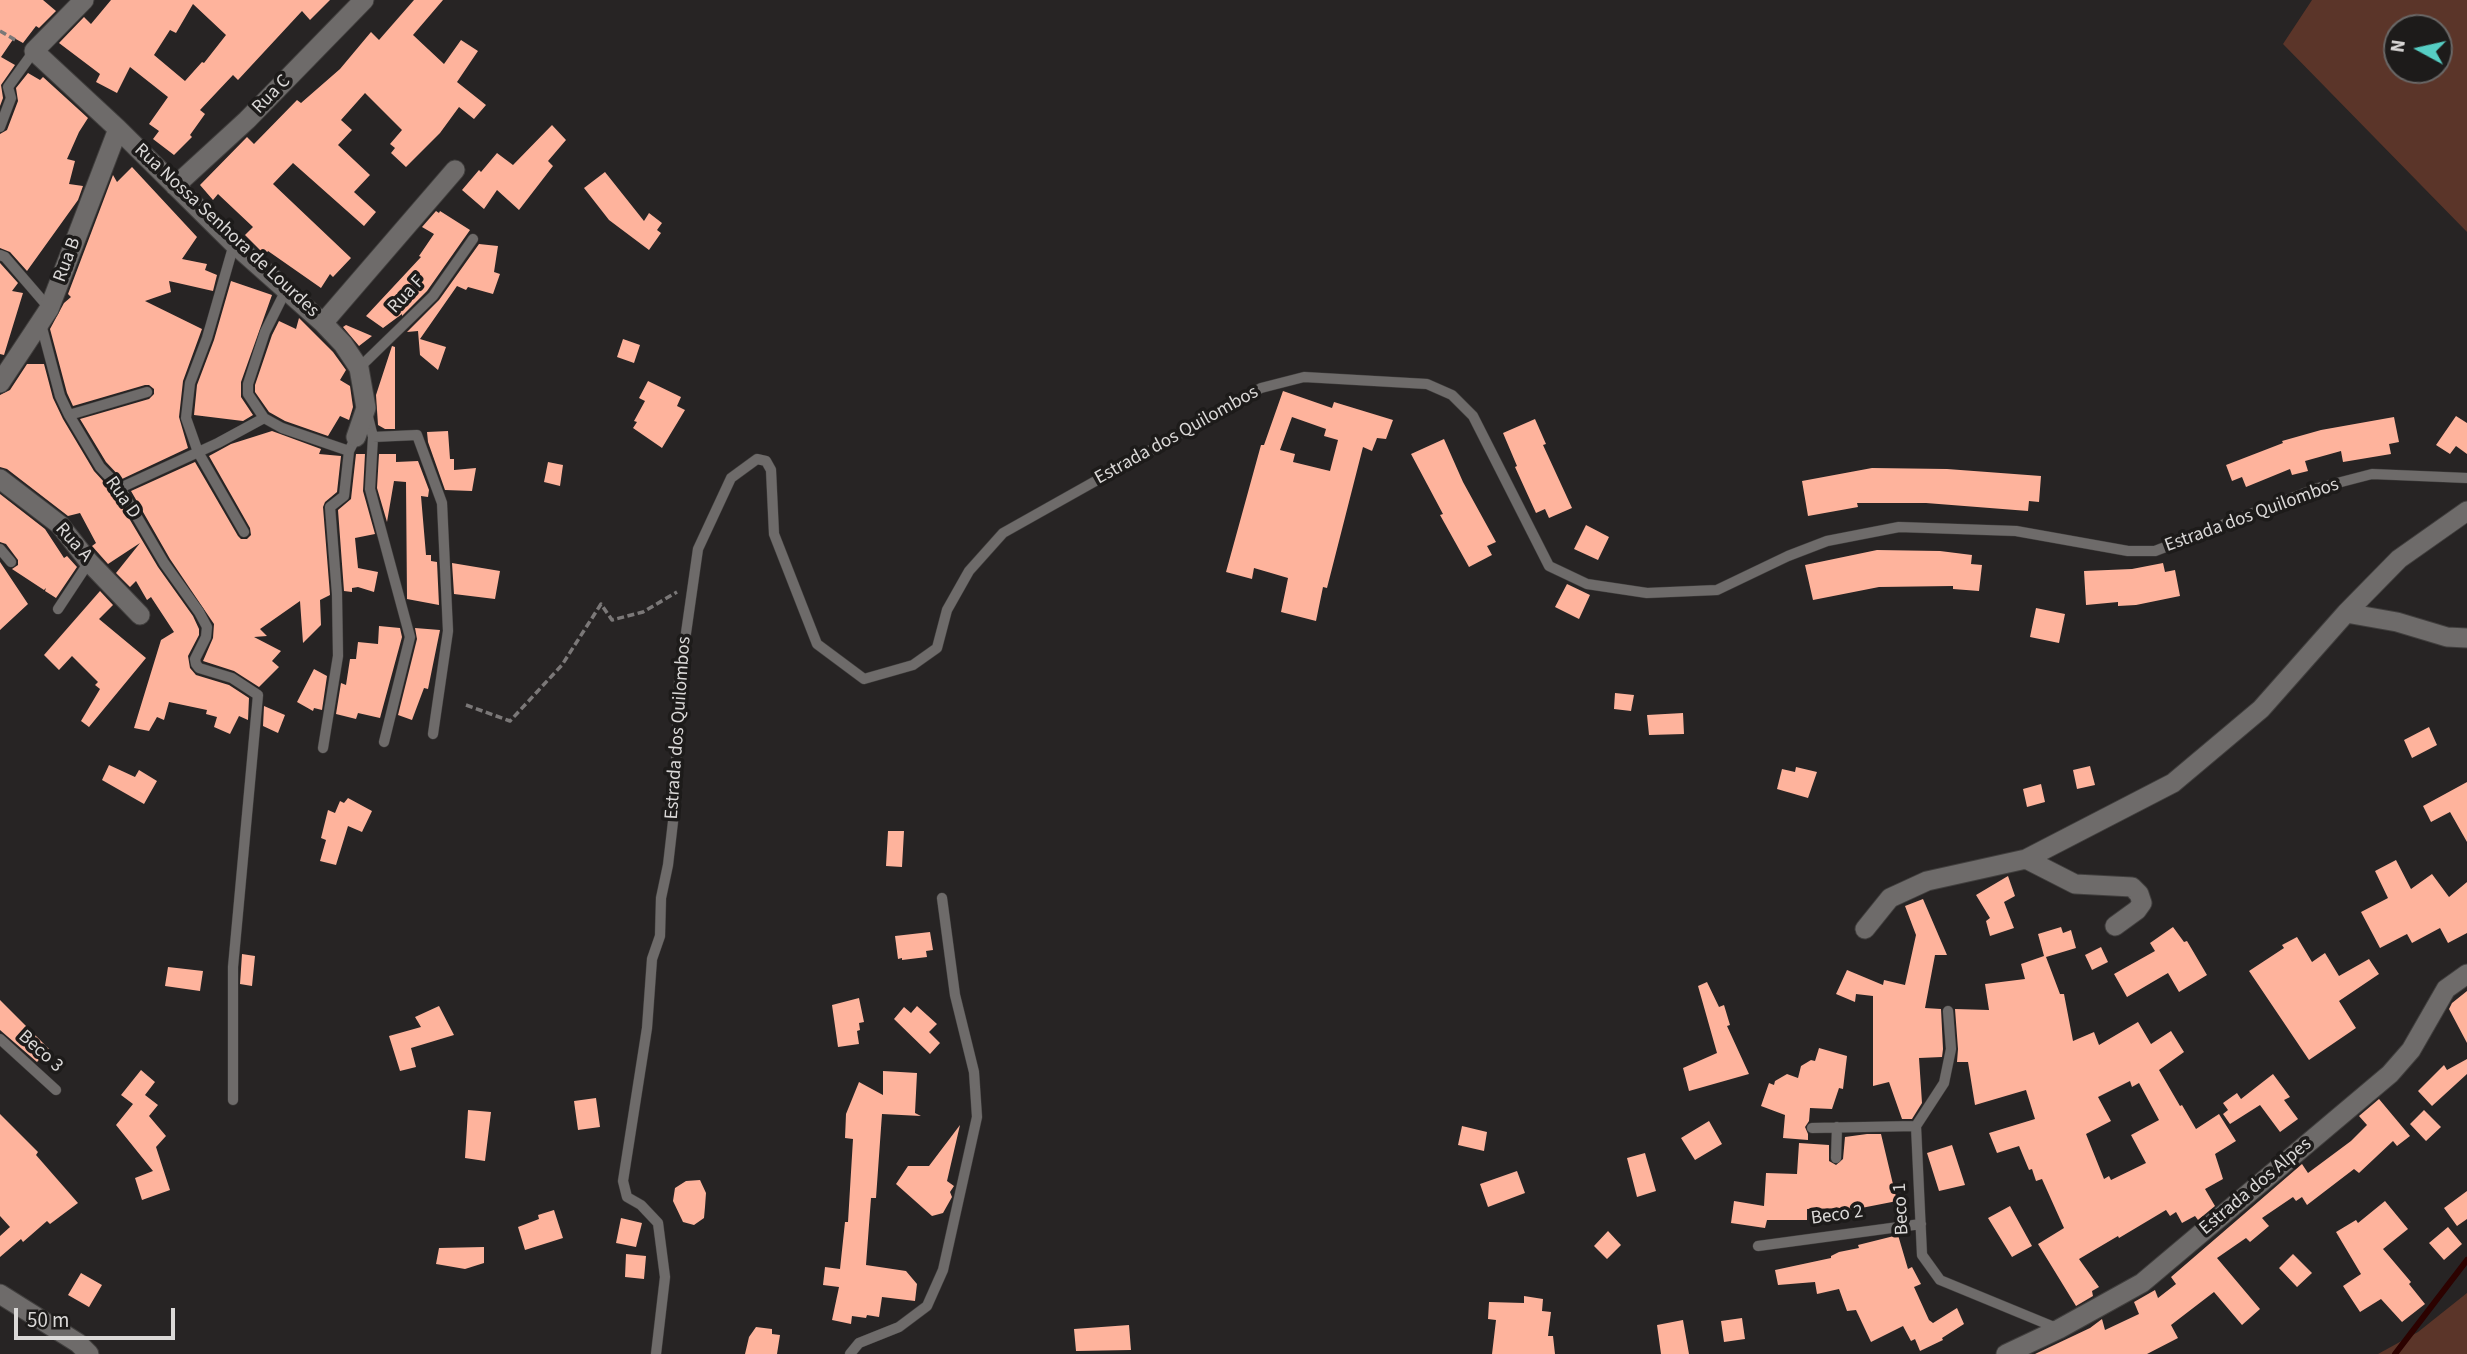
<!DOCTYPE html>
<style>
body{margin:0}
#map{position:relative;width:2467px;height:1354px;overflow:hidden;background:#272424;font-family:"Source Sans 3",sans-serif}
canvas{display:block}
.north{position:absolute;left:2383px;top:14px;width:70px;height:70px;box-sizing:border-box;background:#1d1b1a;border:2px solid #696766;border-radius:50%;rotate:278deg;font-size:19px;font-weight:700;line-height:28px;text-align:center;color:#dbd9d8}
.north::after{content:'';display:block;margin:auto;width:24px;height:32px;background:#56cec4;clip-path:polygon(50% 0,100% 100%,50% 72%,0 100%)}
.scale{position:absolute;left:14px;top:1308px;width:161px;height:32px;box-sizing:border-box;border:4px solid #dbd9d8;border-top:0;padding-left:9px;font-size:21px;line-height:24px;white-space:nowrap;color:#dbd9d8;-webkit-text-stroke:5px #1d1b1a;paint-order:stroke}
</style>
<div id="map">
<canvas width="2467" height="1354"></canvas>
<div class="north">N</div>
<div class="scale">50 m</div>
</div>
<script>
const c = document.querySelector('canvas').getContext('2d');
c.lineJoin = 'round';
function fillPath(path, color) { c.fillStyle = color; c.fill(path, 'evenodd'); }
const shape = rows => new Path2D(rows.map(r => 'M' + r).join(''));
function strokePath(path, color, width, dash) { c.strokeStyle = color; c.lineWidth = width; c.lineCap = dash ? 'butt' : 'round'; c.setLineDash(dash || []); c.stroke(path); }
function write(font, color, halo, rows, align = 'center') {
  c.font = font + ' "Source Sans 3",sans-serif'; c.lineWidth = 7; c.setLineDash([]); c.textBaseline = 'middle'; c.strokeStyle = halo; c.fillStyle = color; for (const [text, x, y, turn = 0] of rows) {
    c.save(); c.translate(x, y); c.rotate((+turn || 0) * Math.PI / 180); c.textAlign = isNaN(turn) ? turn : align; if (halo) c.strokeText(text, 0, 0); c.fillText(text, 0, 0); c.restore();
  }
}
const green = shape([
 [2312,0,2467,0,2467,232,2283,44],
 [2439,28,2439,70,2397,70,2397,28],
 [2467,1293,2467,1354,2378,1354,2418,1332]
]);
const stream = shape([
 [2395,1354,2467,1260]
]);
const building = shape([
 [0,0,43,0,56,11,39,28,36,26,23,43,14,38,1,57,15,65,1,85,3,98,0,106],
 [111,0,330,0,310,20,302,11,238,80,233,75,200,110,205,114,190,135,192,137,174,155,153,139,159,131,149,124,168,97,130,67,117,93,96,82,100,74,59,43,84,17,91,24],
 [193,4,226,35,204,63,202,62,185,81,154,55,170,30,176,33],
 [414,0,443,0,413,35,444,64,461,40,478,51,457,82,486,105,474,119,459,107,440,133,406,167,391,153,395,148,390,144,402,130,365,93,341,120,352,130,338,145,370,175,354,192,376,212,364,226,293,163,273,184,351,258,333,277,330,274,321,288,268,251,265,255,245,235,253,227,218,194,213,200,200,185,247,137,254,144,297,100,301,103,340,69,371,32,379,40],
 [28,73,40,80,43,77,88,118,79,132,67,159,75,161,69,184,83,186,78,200,27,271,10,252,0,248,0,134,7,130,18,101,16,88],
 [552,125,566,140,548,161,553,166,519,210,497,190,484,209,462,190,479,170,481,172,497,153,513,165],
 [132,167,197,237,182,259,207,264,205,270,217,275,213,291,169,281,171,292,145,301,202,329,183,381,179,417,188,448,122,479,106,462,80,419,149,399,154,394,154,389,149,385,145,385,73,406,67,393,50,329,64,303,71,297,68,294,113,175,117,182],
 [605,172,644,221,649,213,662,223,657,230,661,233,649,250,609,220,584,188],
 [436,211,439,213,440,211,470,230,427,291,402,316,402,314,383,328,366,316,421,257,419,256,434,234,422,227],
 [479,244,498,246,494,272,500,274,493,294,468,287,466,290,457,286,420,339,446,347,438,370,420,355,418,331,407,332,439,300],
 [0,263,18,283,12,291,23,293,4,355,0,354],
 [231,281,272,295,241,382,241,397,253,415,243,421,194,415,197,385,214,340],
 [299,318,333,352,346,370,340,380,350,386,353,407,349,420,340,416,328,436,285,421,269,412,255,392,255,385,272,335,279,321,296,329],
 [346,325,372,336,359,346,343,327],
 [623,339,640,345,634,363,617,357],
 [392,346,395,347,395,429,385,429,378,425,376,395],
 [27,364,44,364,53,398,63,419,94,471,114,493,158,567,193,616,199,629,199,635,188,656,190,668,196,675,229,685,249,698,248,720,239,716,230,734,214,727,217,717,206,714,207,710,169,702,164,720,157,717,149,731,134,728,161,640,174,632,151,597,147,600,136,581,130,587,116,573,140,543,108,564,92,546,96,543,80,513,68,516,7,469,0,467,0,395,10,390],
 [648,381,681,397,677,406,685,410,662,448,633,428,637,422,634,421,645,401,639,398],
 [1283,391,1332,408,1334,402,1393,420,1386,439,1377,438,1372,451,1363,447,1327,588,1323,587,1316,621,1281,612,1288,578,1254,568,1252,579,1226,572,1261,445,1264,445],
 [1292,417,1326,429,1324,436,1338,440,1330,471,1293,462,1295,454,1280,450],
 [2456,416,2467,423,2467,454,2456,446,2450,454,2436,445],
 [2394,417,2399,442,2389,444,2391,454,2343,462,2341,451,2305,461,2308,471,2292,475,2290,469,2246,487,2242,477,2232,481,2226,465,2283,443,2282,441,2321,430],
 [1535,419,1546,444,1543,445,1572,508,1549,518,1545,509,1536,513,1515,467,1517,466,1503,433],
 [272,431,321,449,319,454,341,456,337,492,325,502,323,507,330,595,320,600,321,625,303,643,300,601,260,629,267,636,254,637,281,651,272,661,279,667,259,687,234,671,203,661,213,638,214,624,170,559,131,491,195,462,238,536,241,539,247,539,251,535,250,528,209,456,231,444],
 [448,431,450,459,454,459,454,470,476,468,472,491,445,490,428,442,427,432],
 [1444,439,1463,482,1496,542,1487,546,1492,555,1469,567,1440,515,1443,514,1411,454],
 [356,454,365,454,363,491,375,534,355,538,358,568,378,572,374,592,358,587,352,588,352,592,344,591,338,510,351,499],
 [379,454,396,454,396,462,418,461,429,490,428,497,421,496,426,555,431,555,431,561,437,562,439,605,407,599,406,482,394,481,387,522,377,488],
 [548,462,563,465,560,486,544,482],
 [1872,468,1947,469,2041,476,2039,502,2029,501,2028,511,1926,503,1857,503,1858,507,1808,516,1802,481],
 [0,494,45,529,64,558,67,556,77,567,56,598,45,591,46,588,44,590,12,569,18,565,18,560,6,544,0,542],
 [1586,525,1609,537,1598,560,1574,549],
 [1877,550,1940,551,1972,555,1971,564,1982,565,1979,591,1953,589,1953,586,1879,587,1813,600,1805,565],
 [0,562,28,604,0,630],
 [452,563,500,571,495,599,454,594],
 [2163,563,2165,572,2175,570,2180,596,2136,605,2118,606,2118,602,2086,605,2084,571,2132,569],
 [1567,584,1590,595,1579,619,1555,607],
 [100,591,113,605,99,619,146,658,89,727,81,721,100,689,95,685,98,682,72,656,59,670,44,655],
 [2036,608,2065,614,2059,643,2030,637],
 [379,626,400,628,402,637,380,718,358,713,356,719,336,714,341,683,346,685,350,659,356,659,358,642,378,644],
 [415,628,440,630,428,689,424,688,412,720,398,715,417,639],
 [314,669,327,676,322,710,314,708,313,711,297,702],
 [1615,693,1634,695,1631,711,1614,709],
 [264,706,285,715,278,733,263,726],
 [1683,713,1684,734,1649,735,1647,715],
 [2429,727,2437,745,2412,758,2404,740],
 [109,765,135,777,139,770,157,781,144,804,102,780],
 [2090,766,2095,785,2077,789,2073,770],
 [1796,767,1817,772,1808,798,1777,789,1782,769,1795,772],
 [2467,782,2467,842,2450,812,2431,822,2423,806],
 [2041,784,2045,802,2027,807,2023,789],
 [348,798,372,811,362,832,348,826,336,865,320,861,326,840,321,838,328,810,335,813,340,801,344,803],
 [888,831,904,831,902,867,886,866],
 [2396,860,2411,889,2432,874,2449,897,2467,882,2467,933,2448,943,2440,928,2412,943,2407,934,2380,948,2361,912,2388,898,2375,871],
 [2008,876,2015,896,2004,902,2014,928,1990,936,1986,921,1990,918,1976,895],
 [1923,899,1947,955,1935,955,1925,1008,1941,1009,1943,1049,1942,1057,1919,1058,1922,1103,1912,1119,1902,1119,1889,1082,1873,1086,1873,996,1856,994,1855,1002,1836,994,1847,970,1883,985,1884,980,1905,985,1916,935,1905,906],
 [2061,927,2063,933,2071,930,2076,948,2046,957,2060,994,2064,994,2073,1041,2094,1032,2099,1045,2138,1022,2151,1044,2171,1031,2184,1052,2159,1070,2180,1106,2182,1105,2196,1129,2219,1114,2236,1141,2215,1154,2223,1179,2205,1189,2215,1206,2198,1220,2195,1216,2182,1223,2176,1212,2170,1216,2166,1210,2119,1238,2118,1236,2079,1259,2099,1287,2092,1291,2093,1296,2076,1306,2038,1244,2064,1228,2042,1179,2036,1181,2032,1169,2029,1170,2019,1146,1997,1153,1989,1133,2035,1119,2026,1090,1975,1105,1968,1062,1957,1062,1958,1049,1955,1009,1989,1010,1985,984,2025,979,2021,964,2044,956,2038,934],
 [2130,1081,2132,1087,2139,1083,2159,1120,2131,1135,2146,1163,2111,1180,2109,1176,2104,1179,2086,1134,2111,1121,2098,1097],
 [2173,927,2184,942,2187,941,2207,975,2179,992,2168,973,2127,997,2114,974,2155,951,2150,943],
 [930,932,933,950,926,951,927,957,902,960,902,958,898,959,895,936],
 [2297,937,2312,962,2325,953,2339,976,2369,959,2379,974,2339,1001,2356,1028,2309,1060,2249,971,2284,948,2282,945],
 [2101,947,2108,962,2092,970,2085,955],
 [242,954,255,956,252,986,240,984],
 [168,967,203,971,200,991,165,986],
 [1707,982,1719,1007,1724,1005,1730,1025,1727,1026,1749,1074,1689,1091,1683,1068,1717,1053,1698,986],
 [2467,991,2467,1043,2449,1009,2452,1003],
 [859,998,864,1022,859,1023,860,1030,857,1031,859,1044,838,1047,832,1005],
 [0,1000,49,1049,37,1062,0,1030],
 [439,1006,454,1035,411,1048,416,1067,400,1071,389,1036,421,1027,415,1017],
 [917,1006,937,1024,929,1032,940,1043,930,1054,894,1019,904,1007,911,1013],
 [1819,1048,1847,1056,1843,1089,1839,1088,1832,1109,1810,1108,1809,1121,1805,1127,1808,1134,1808,1140,1783,1138,1785,1115,1761,1106,1769,1083,1774,1085,1775,1081,1787,1074,1798,1078,1801,1066,1811,1060,1815,1061],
 [2467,1059,2467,1074,2432,1106,2418,1091,2444,1065,2447,1070],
 [141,1070,155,1082,145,1095,158,1105,149,1116,166,1136,156,1147,170,1190,142,1200,135,1178,153,1171,116,1125,133,1104,121,1095],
 [883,1071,917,1073,915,1113,921,1116,882,1114,876,1198,871,1198,866,1265,906,1271,917,1284,915,1301,882,1297,879,1317,867,1315,866,1318,852,1316,851,1324,832,1320,839,1287,823,1285,825,1267,840,1269,845,1222,848,1222,853,1139,845,1138,846,1114,859,1082,883,1095],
 [2273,1074,2290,1097,2284,1100,2298,1119,2280,1132,2260,1105,2230,1124,2223,1114,2228,1110,2223,1103,2237,1093,2241,1099],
 [596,1098,600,1127,578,1130,574,1101],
 [2379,1099,2410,1136,2397,1146,2393,1141,2359,1173,2354,1169,2307,1205,2302,1197,2296,1201,2293,1197,2262,1218,2269,1226,2250,1242,2246,1238,2217,1258,2260,1309,2242,1325,2214,1292,2171,1325,2178,1338,2147,1354,2035,1354,2090,1328,2102,1319,2105,1330,2139,1314,2134,1302,2155,1290,2158,1298,2176,1284,2171,1277,2302,1164,2308,1173,2351,1141,2367,1125,2359,1116],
 [468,1110,491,1112,485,1161,465,1158],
 [2424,1110,2441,1127,2426,1141,2410,1124],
 [0,1114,38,1152,36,1155,78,1203,50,1224,47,1221,23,1242,21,1239,0,1257,0,1236,10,1227,0,1216],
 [1709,1121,1722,1144,1695,1160,1681,1138],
 [960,1125,947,1181,954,1186,950,1192,952,1197,943,1213,932,1216,896,1184,908,1166,929,1166],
 [1462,1126,1487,1132,1484,1151,1458,1145],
 [1867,1134,1881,1134,1897,1201,1846,1211,1846,1208,1807,1209,1807,1220,1767,1220,1765,1228,1731,1223,1734,1201,1764,1206,1766,1173,1797,1174,1799,1143,1829,1145,1829,1161,1836,1165,1843,1159,1845,1137],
 [1952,1145,1965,1185,1939,1191,1927,1153],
 [1645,1153,1656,1191,1637,1197,1627,1158],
 [1517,1171,1525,1193,1488,1207,1480,1184],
 [700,1180,706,1193,705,1207,704,1218,694,1225,683,1222,673,1201,675,1188,686,1181],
 [2467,1191,2467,1219,2457,1226,2444,1208],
 [2385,1201,2408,1229,2383,1249,2411,1282,2409,1284,2425,1304,2402,1322,2381,1299,2360,1312,2343,1286,2361,1274,2336,1232,2356,1220,2358,1223],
 [2010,1206,2032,1246,2012,1257,1988,1218],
 [554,1210,563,1238,525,1250,518,1227,539,1219,538,1215],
 [621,1218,642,1223,636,1247,616,1243],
 [2448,1227,2462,1244,2444,1260,2429,1243],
 [1608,1231,1621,1245,1607,1259,1594,1246],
 [1898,1235,1908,1269,1912,1267,1921,1284,1914,1287,1929,1320,1933,1323,1957,1308,1964,1324,1942,1338,1943,1340,1920,1351,1915,1339,1911,1341,1903,1326,1871,1342,1856,1310,1847,1311,1839,1289,1817,1294,1815,1282,1778,1285,1775,1270,1831,1258,1831,1256,1839,1252,1859,1248,1858,1245],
 [484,1247,484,1263,465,1269,436,1264,439,1248],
 [626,1254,646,1256,644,1279,625,1277],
 [2293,1254,2312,1273,2297,1287,2279,1268],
 [81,1273,102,1285,89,1307,68,1295],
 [1524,1296,1543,1299,1542,1311,1551,1312,1548,1336,1553,1336,1555,1354,1492,1354,1496,1320,1488,1319,1489,1302,1524,1303],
 [1742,1318,1745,1339,1724,1342,1721,1321],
 [1683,1320,1689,1354,1661,1354,1657,1325],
 [1129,1325,1131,1350,1076,1351,1074,1329],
 [756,1327,772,1329,772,1334,780,1335,777,1354,745,1354,749,1337]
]);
const path = shape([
 [0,31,17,41],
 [466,705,510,721,562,665,601,604,612,620,643,612,677,592]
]);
const service = shape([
 [0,127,11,98,8,87,34,51],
 [234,244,207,338,190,383,186,418,198,452,244,532],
 [0,255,5,257,49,308],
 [41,324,60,396,69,415,100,467,120,488,164,563,199,612,207,627,206,637,195,659,196,664,199,668,232,678,258,695,233,967,233,1100],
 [359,368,433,296,473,239],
 [367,413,373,437,370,489,410,637,384,742],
 [69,415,147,392],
 [264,418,248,394,248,384,265,332,286,290],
 [373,437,417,435,442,503,448,631,433,734],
 [120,488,218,443,264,418,282,428,349,451],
 [0,549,11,562],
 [58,609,89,562],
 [323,748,338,656,337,594,330,507,344,496,349,451,356,437],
 [1948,1011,1951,1049,1944,1083,1916,1126,1922,1255,1940,1280,2059,1329],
 [0,1039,56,1090],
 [1812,1128,1916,1126],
 [1836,1158,1837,1127],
 [1758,1246,1921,1224],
 [656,1354,665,1277,658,1223,641,1205,627,1197,623,1181,647,1028,652,959,660,936,661,898,668,865,674,813,679,682,698,549,731,478,757,459,766,461,771,470,774,534,817,644,864,679,913,665,937,648,947,610,969,571,1003,533,1261,388,1304,377,1427,384,1452,395,1473,416,1549,566,1587,584,1647,593,1717,590,1788,556,1827,541,1899,527,2016,531,2128,551,2155,551,2318,488,2372,474,2467,478],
 [850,1354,859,1343,899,1327,927,1306,943,1270,977,1117,974,1072,955,995,942,898]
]);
const minor = shape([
 [84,0,34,51,118,129,234,244,323,323,343,344,359,368,366,408,356,437],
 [175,186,247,120,364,0],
 [323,323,455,170],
 [0,383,49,309,118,129],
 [0,479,60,525,89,562,140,615],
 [2346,613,2397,622,2447,637,2467,638],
 [2026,859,2075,884,2132,887,2139,894,2142,903,2137,910,2115,926],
 [1865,929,1890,898,1927,881,2026,859,2173,783,2261,709,2346,613,2399,559,2467,511],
 [0,1294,78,1343,89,1354]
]);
const tertiary = shape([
 [2006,1354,2059,1329,2142,1283,2390,1074,2411,1050,2446,989,2467,974]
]);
const streetNames = [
 ["Rua C",272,95,-46],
 ["Rua Nossa Senhora de Lourdes",226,231,43],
 ["Rua B",68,260,-70],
 ["Rua F",407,295,-47],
 ["Estrada dos Quilombos",1177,436,-29],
 ["Rua D",122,498,55],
 ["Estrada dos Quilombos",2252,516,-20],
 ["Rua A",73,543,48],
 ["Estrada dos Quilombos",679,728,-86],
 ["Beco 3",40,1052,42],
 ["Estrada dos Alpes",2256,1187,-40],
 ["Beco 1",1902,1209,-93],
 ["Beco 2",1837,1216,-8]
];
fillPath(green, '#5b3529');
strokePath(stream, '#2c0200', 6);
fillPath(building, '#feb39c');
strokePath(service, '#413f3e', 11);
strokePath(minor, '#413f3e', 21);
strokePath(tertiary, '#413f3e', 21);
strokePath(path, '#7b7878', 3.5, [7, 3.5]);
strokePath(service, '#6e6b6a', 10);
strokePath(minor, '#6e6b6a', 19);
strokePath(tertiary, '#6e6b6a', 19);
write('19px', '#dbd9d8', '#1d1b1a', streetNames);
</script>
